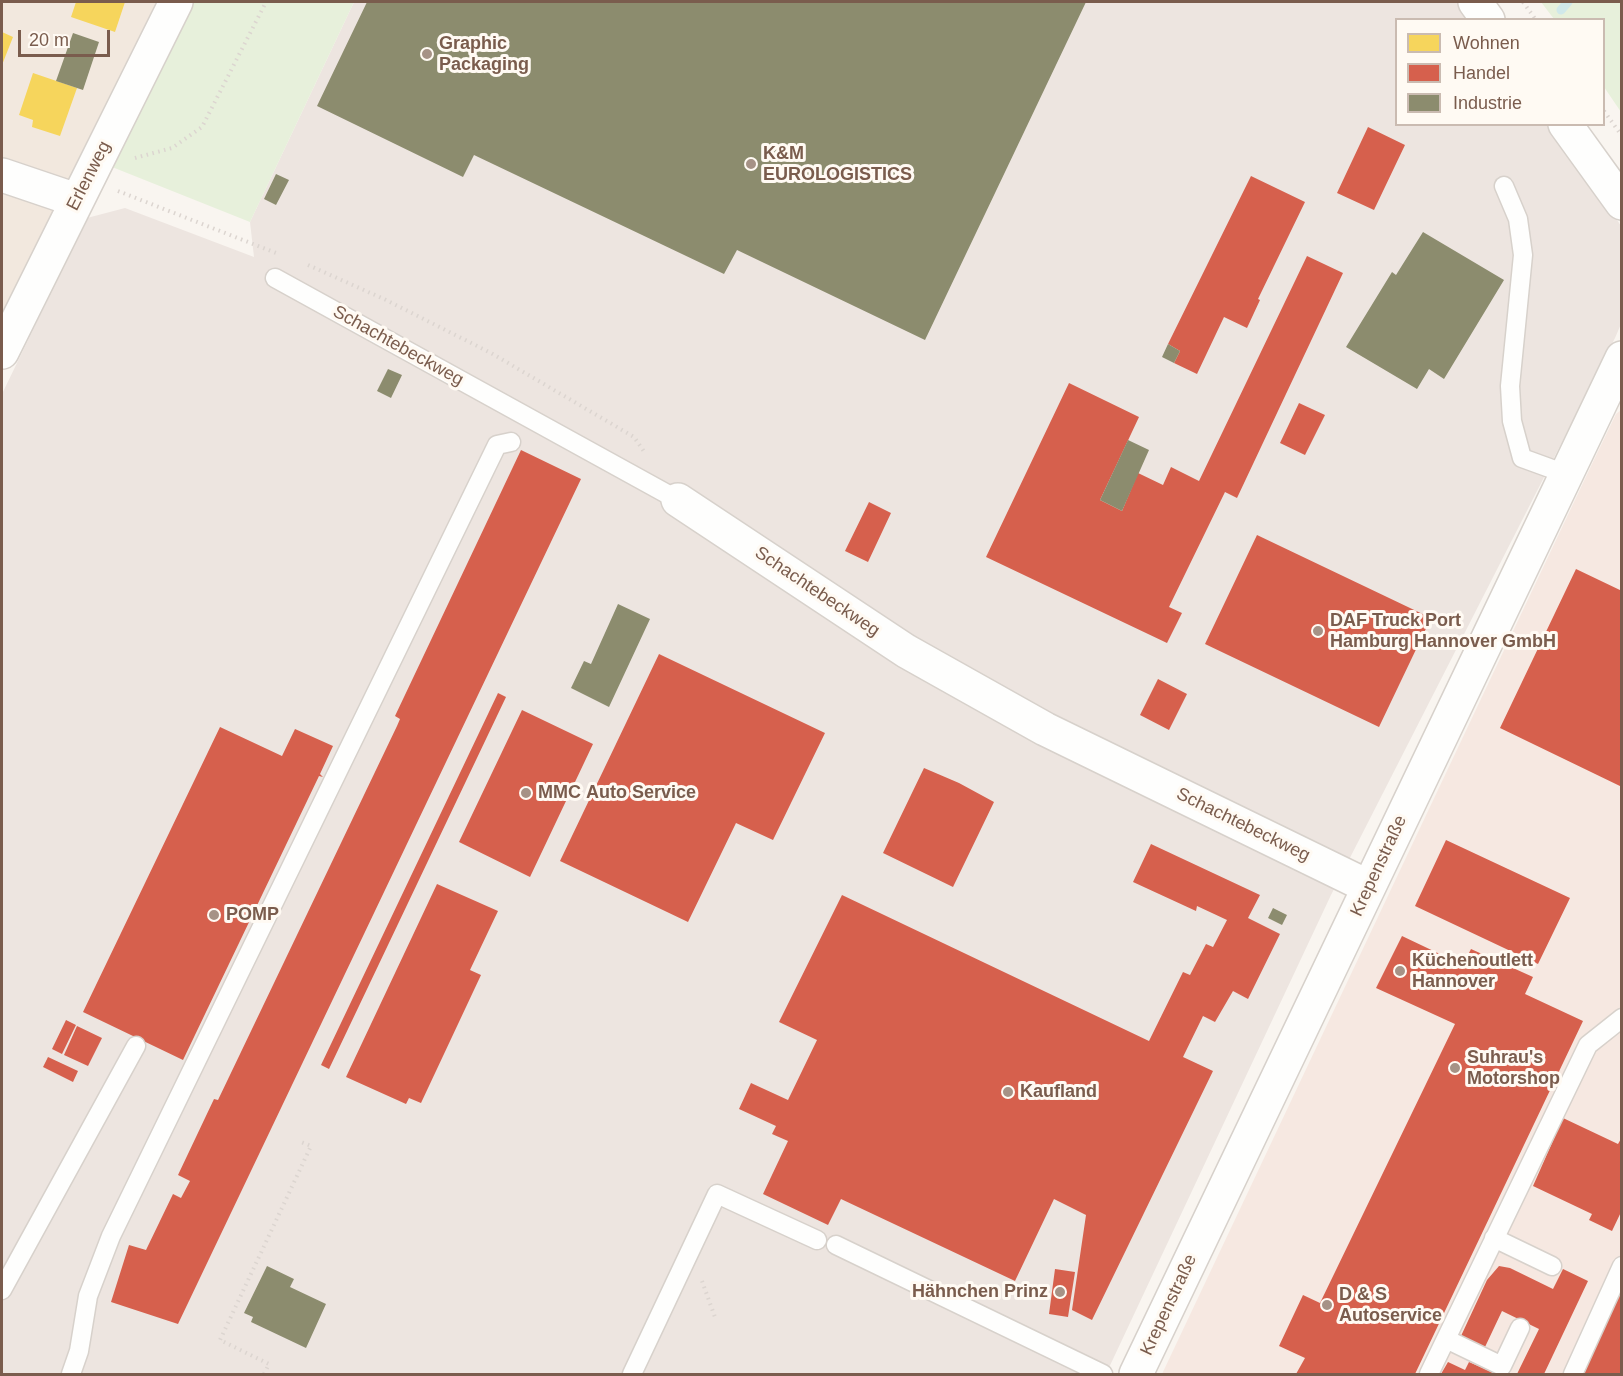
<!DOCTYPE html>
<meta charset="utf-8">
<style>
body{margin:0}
#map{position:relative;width:1623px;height:1376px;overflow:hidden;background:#f9f5f0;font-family:Arial,sans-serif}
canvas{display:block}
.frame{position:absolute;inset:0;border:3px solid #7a5c4d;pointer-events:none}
.legend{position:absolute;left:1395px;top:18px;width:210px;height:108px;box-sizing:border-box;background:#fffaf3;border:2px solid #cabbb1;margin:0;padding:8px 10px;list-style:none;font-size:18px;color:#7a5c4d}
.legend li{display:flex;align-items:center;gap:12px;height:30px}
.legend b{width:30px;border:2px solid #cabbb1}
.scale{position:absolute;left:18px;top:30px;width:92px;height:27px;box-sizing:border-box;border:3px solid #7a5c4d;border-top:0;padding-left:8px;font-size:18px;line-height:21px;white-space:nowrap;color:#7a5c4d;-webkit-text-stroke:4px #fffaf3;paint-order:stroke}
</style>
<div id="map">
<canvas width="1623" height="1376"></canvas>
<div class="frame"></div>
<ul class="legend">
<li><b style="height:16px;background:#f6d55c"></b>Wohnen</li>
<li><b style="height:16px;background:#d6604d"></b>Handel</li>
<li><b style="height:16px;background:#8c8c6e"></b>Industrie</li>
</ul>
<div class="scale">20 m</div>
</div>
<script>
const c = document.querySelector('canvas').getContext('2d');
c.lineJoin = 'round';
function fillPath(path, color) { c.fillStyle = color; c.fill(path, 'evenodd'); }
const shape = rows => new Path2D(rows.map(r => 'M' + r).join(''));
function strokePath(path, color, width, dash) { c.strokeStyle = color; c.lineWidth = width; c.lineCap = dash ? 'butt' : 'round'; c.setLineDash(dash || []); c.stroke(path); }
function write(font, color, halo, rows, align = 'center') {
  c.font = font + ' Arial,sans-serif'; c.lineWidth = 6; c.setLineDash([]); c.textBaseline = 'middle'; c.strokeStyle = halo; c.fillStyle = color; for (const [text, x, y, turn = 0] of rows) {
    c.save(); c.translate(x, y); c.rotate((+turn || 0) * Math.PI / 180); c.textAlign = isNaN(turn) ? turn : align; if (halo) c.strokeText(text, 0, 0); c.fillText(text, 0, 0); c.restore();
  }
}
const residential = shape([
 [2,2,156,2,2,328]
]);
const commercial = shape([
 [1621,410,1621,1374,1162,1374,1592,464,1616,414]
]);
const industrial = shape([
 [354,2,1472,2,1484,19,1396,20,1396,124,1554,125,1621,226,1621,324,1615,338,1331,895,1106,1374,2,1374,2,394,87,218,125,208,254,257,250,222]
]);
const green = shape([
 [172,2,354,2,250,222,97,161],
 [1541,2,1621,2,1621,112,1604,87,1604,20,1554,19]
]);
const homes = shape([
 [76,2,125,2,115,32,71,17],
 [2,32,13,37,2,65],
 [33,73,77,88,60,136,32,127,33,120,19,115]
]);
const shops = shape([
 [1368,127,1405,145,1374,210,1337,193],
 [1251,176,1305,202,1258,299,1260,300,1247,328,1224,317,1197,374,1174,363,1180,351,1168,344],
 [1307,256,1343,273,1237,498,1225,492,1169,607,1182,613,1167,643,986,557,1069,383,1139,417,1100,500,1122,511,1138,473,1163,485,1171,467,1199,481],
 [1299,403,1325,415,1305,455,1280,443],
 [521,450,581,479,178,1324,111,1302,129,1245,146,1250,173,1194,181,1198,190,1181,178,1175,214,1099,218,1100,397,726,400,719,395,716],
 [869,502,891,513,868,562,845,551],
 [1257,535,1431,618,1379,727,1205,644],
 [1576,569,1622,591,1622,787,1500,728],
 [659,654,825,733,773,840,736,823,688,922,560,861],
 [1158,679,1187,694,1169,730,1140,715],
 [498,693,506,697,329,1069,321,1065],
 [522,710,593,744,530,877,459,842],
 [220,727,282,756,295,729,333,746,320,774,323,777,319,776,183,1060,83,1012],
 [924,768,959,783,994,802,953,887,883,853],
 [1446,840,1570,898,1538,964,1415,906],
 [1151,844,1260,895,1248,918,1280,934,1248,999,1233,991,1215,1022,1203,1016,1183,1057,1213,1071,1092,1320,1072,1310,1086,1215,1054,1199,1015,1281,841,1199,828,1225,763,1194,788,1141,772,1134,776,1126,739,1109,751,1083,788,1100,817,1040,779,1022,842,895,1149,1041,1183,972,1190,975,1206,944,1213,947,1227,920,1197,906,1196,911,1133,882],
 [437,884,498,911,470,970,481,975,421,1103,409,1098,406,1104,346,1077],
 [1402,936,1463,965,1471,949,1533,977,1525,994,1583,1021,1415,1374,1296,1374,1305,1358,1279,1346,1303,1295,1320,1303,1455,1024,1376,988],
 [66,1020,76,1025,62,1054,52,1049],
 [77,1026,102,1038,88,1066,64,1055],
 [48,1057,78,1071,73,1082,43,1067],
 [1563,1118,1618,1144,1622,1137,1622,1210,1612,1231,1589,1220,1592,1214,1533,1186],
 [1499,1266,1510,1268,1553,1289,1563,1269,1588,1281,1544,1374,1517,1374,1539,1329,1502,1311,1485,1347,1461,1336,1487,1280],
 [1055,1269,1075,1272,1068,1317,1049,1314],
 [1622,1285,1622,1374,1579,1374],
 [1448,1362,1465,1370,1469,1362,1496,1374,1441,1374]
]);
const industry = shape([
 [367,2,1086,2,925,340,737,250,724,274,474,155,463,177,317,106],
 [73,33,99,42,83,90,56,81],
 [276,174,289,180,276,205,264,199],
 [1423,232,1504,280,1444,379,1429,369,1417,389,1346,347,1392,272,1396,275],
 [1168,344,1180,351,1174,363,1162,357],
 [388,369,402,375,391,398,377,391],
 [1128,440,1149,450,1122,511,1100,500],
 [618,604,650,619,609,707,571,688,584,661,591,664],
 [1273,908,1287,915,1282,925,1268,918],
 [267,1266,294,1279,290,1287,326,1304,306,1348,251,1322,253,1317,244,1313]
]);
const stream = shape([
 [1561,10,1568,2]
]);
const path = shape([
 [1523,2,1536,20],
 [1604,111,1622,136],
 [135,158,172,148,202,127,266,2],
 [118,191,276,253],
 [308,265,384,299,491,353,634,437,645,453],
 [702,1281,716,1320],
 [264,1374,269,1364,220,1340,311,1146,301,1142]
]);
const service = shape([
 [1504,186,1518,219,1523,255,1510,386,1512,421,1522,458,1566,474],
 [275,278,678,500],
 [1494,1238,1552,1266],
 [836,1245,1103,1374],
 [2,1290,136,1046],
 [1446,1339,1502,1366,1520,1328],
 [71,1374,79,1351,88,1296,111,1236,497,445,511,442],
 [632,1374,717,1194,817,1240],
 [1429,1374,1588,1045,1622,1018],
 [1573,1374,1622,1266]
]);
const minor = shape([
 [1475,2,1488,20],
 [1565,124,1622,203],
 [2,175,76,200],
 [2,352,176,2],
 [678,500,906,651,1045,729,1369,887],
 [1136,1374,1622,358]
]);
const markers = [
 [427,54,6,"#a69286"],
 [751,164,6,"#a69286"],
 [1318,631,6,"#a69286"],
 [526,793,6,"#a69286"],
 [214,915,6,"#a69286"],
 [1400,971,6,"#a69286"],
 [1455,1068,6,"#a69286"],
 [1008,1092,6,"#a69286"],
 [1060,1292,6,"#a69286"],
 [1327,1305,6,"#a69286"]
];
const poiNames = [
 ["Graphic",439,44],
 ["Packaging",439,65],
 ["K&M",763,154],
 ["EUROLOGISTICS",763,175],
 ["DAF Truck Port",1330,621],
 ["Hamburg Hannover GmbH",1330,642],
 ["MMC Auto Service",538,793],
 ["POMP",226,915],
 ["Küchenoutlett",1412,961],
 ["Hannover",1412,982],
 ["Suhrau's",1467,1058],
 ["Motorshop",1467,1079],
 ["Kaufland",1020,1092],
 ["Hähnchen Prinz",1048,1292,"right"],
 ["D & S",1339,1295],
 ["Autoservice",1339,1316]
];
const streetNames = [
 ["Erlenweg",89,176,-63],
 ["Schachtebeckweg",398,346,29],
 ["Schachtebeckweg",817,592,34],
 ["Schachtebeckweg",1243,825,26],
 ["Krepenstraße",1379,866,-65],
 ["Krepenstraße",1169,1305,-65]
];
fillPath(residential, '#f2e8de');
fillPath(commercial, '#f6e8e1');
fillPath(industrial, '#ede5e0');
fillPath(green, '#e7f0db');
fillPath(homes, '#f6d55c');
fillPath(shops, '#d6604d');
fillPath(industry, '#8c8c6e');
strokePath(stream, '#d0e8ea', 9);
strokePath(service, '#d7d1cb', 21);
strokePath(minor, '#d7d1cb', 36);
strokePath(path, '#dcd5d0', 4, [1.5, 4.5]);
strokePath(service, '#fefefd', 18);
strokePath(minor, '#fefefd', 33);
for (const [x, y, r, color] of markers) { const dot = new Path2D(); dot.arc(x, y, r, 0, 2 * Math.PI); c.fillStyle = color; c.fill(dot); strokePath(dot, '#fffaf3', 2); }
write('bold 18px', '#7a5c4d', '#fffaf3', poiNames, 'left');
write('18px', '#7a5c4d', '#fffaf3', streetNames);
</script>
